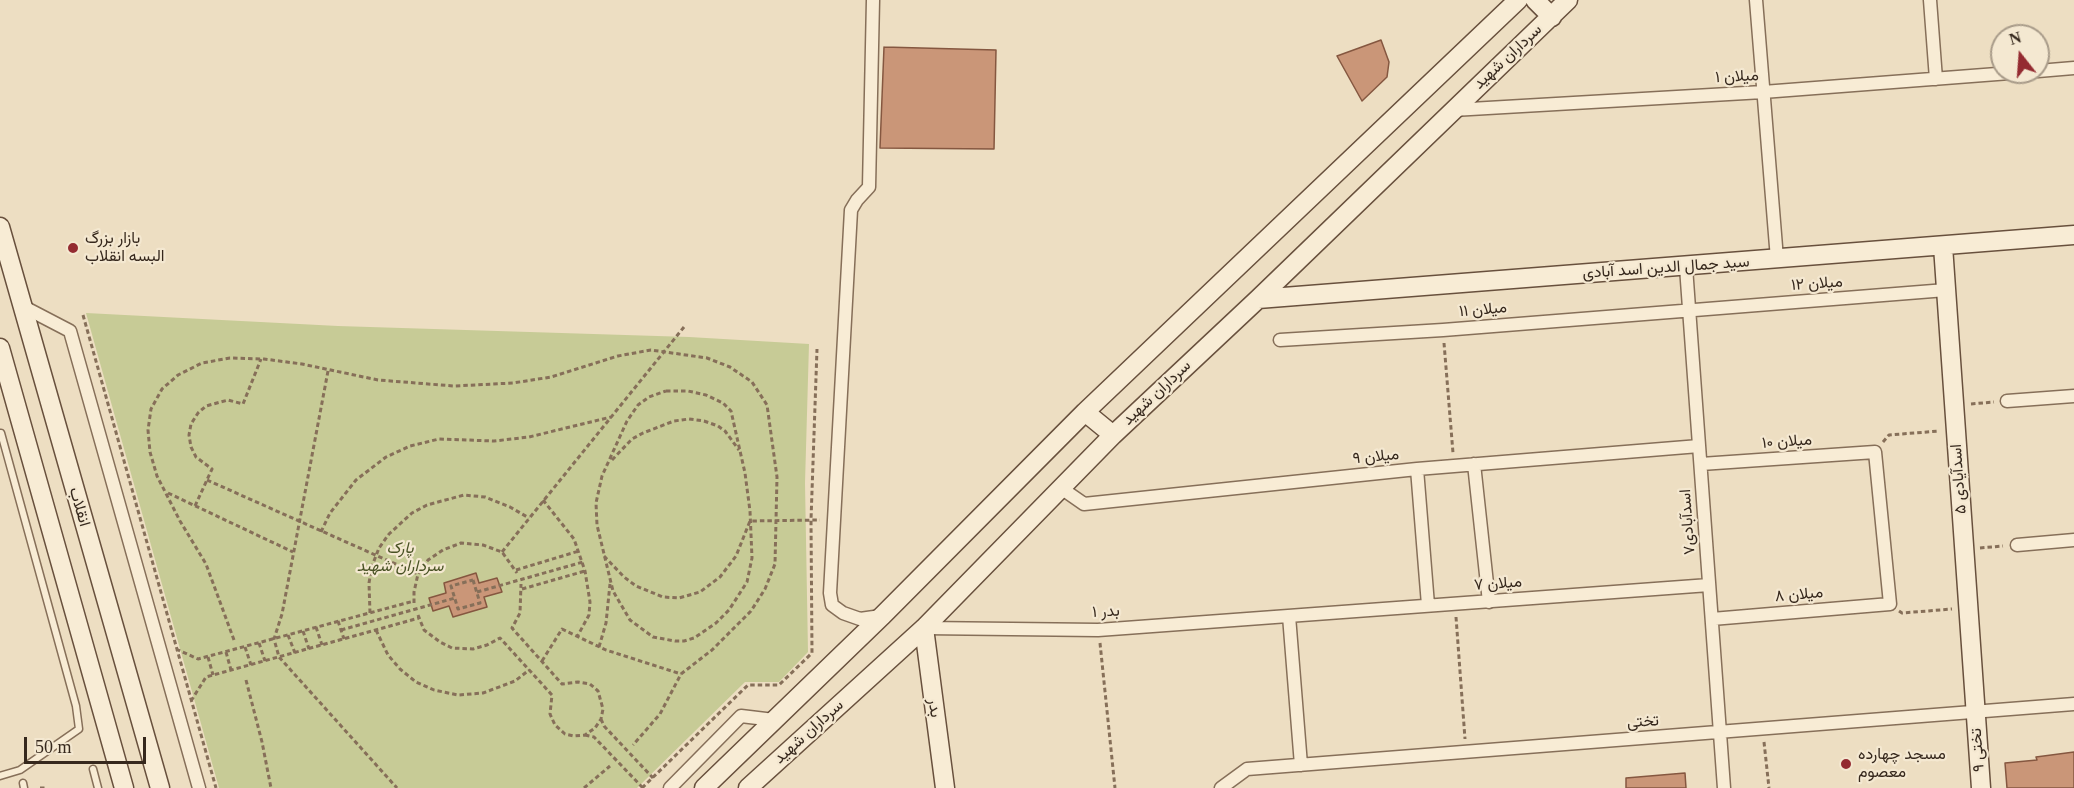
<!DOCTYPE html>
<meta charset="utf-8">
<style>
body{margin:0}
#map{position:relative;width:2074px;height:788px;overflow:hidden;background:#eddec2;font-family:"Times New Roman",serif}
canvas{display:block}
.north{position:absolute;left:1990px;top:24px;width:60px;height:60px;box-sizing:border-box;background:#f4e8d1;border:2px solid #a89b89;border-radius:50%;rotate:343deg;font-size:16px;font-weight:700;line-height:24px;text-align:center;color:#36281d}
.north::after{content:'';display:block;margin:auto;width:21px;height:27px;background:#942b31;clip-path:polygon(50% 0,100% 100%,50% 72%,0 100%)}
.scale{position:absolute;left:24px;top:737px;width:122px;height:27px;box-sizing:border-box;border:3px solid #36281d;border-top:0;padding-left:8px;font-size:18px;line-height:21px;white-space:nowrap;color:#36281d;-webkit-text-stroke:4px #f4e8d1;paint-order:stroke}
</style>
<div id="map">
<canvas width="2074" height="788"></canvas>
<div class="north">N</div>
<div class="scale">50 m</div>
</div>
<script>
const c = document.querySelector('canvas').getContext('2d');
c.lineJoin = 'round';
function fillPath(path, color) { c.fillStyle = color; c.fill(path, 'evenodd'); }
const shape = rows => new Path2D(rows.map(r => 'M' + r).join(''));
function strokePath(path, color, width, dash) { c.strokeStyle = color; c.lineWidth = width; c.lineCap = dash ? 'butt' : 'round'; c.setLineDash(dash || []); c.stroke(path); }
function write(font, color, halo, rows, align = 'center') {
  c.font = font + ' "Times New Roman",Vazirmatn,serif'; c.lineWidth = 4.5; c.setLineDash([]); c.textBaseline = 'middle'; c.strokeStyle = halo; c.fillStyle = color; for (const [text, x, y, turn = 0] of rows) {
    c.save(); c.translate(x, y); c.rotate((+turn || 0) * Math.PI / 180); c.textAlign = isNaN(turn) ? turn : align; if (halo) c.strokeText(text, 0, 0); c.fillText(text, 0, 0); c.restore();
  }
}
const green = shape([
 [86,313,338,326,689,337,809,344,805,483,808,652,779,682,745,682,637,788,219,788]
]);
const building = shape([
 [1381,40,1389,62,1387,77,1362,101,1337,56,1381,40],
 [884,47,996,50,994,149,880,148,884,47],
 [476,573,479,583,497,578,502,592,484,597,487,607,453,617,449,606,433,611,429,598,446,593,444,583,476,573],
 [2074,752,2074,788,2007,788,2005,763,2037,760,2036,757,2074,752],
 [1685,773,1686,788,1626,788,1626,778,1685,773]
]);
const path = shape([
 [83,315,216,788],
 [1444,343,1453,453],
 [328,371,282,614,274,639,279,657,397,788],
 [666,391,688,391,706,395,723,403,731,411,745,473,750,511,752,558,747,582,729,610,716,623,694,638,684,641,675,641,653,637,630,620,613,591,597,525,596,503,602,476,627,421,638,405,649,397,666,391],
 [1971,404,1994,402],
 [1883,442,1889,435,1939,431],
 [612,460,632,439,643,433,674,421,689,419,704,421,718,426,725,431,739,450],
 [207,480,418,574],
 [168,493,293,552],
 [543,500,574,539,585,571,590,602,589,615,577,637],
 [195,506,212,469,196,457,191,447,189,435,191,424,198,413,206,406,228,400,243,404,261,359],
 [321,532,330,513,356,480,386,457,410,446,439,439,494,441,529,437,611,417],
 [1980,548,2003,546],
 [502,552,684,327],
 [604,556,624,577,636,586,663,597,679,598,700,592,720,577,736,556,750,521,820,520],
 [516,570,579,551],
 [473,580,480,603,458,609,451,586,473,580],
 [522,589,585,571],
 [477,592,583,562],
 [414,603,414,592,418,574,428,560,443,550,461,543,483,545,502,552,517,573],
 [1899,611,1902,613,1952,609],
 [370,613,369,583,372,566,379,548,389,534,412,513,427,505,464,495,485,497,510,507,529,518],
 [418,615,424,630,440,642,452,648,473,649,487,645,500,638,552,695,550,714,555,725,565,734,574,736,585,735,595,728,601,719,603,709,598,691,590,684,578,682,562,684,512,628,520,613,521,584],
 [1456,617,1465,739],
 [338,621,344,639],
 [316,627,322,645],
 [341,630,455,598],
 [376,630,388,655,400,669,416,682,434,690,458,695,483,693,515,681,529,670],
 [303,631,309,649],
 [288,635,295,653],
 [234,640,206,564,180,521,157,476,150,452,148,430,151,409,162,389,178,375,202,363,230,358,264,359,302,364,378,380,454,386,513,383,551,377,618,356,651,350,707,358,730,367,752,382,767,405,777,477,775,564,765,589,751,611,712,650,681,674,660,714,633,745],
 [259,643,265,661],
 [1100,643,1115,788],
 [245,647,251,665],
 [599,647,606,623,610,584],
 [176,649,198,659,414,601],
 [226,652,231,670],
 [208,657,213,675],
 [542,661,562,629,606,650,681,674],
 [246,680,262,742,271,788],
 [191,701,206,677,419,618],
 [601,719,604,726,653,778],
 [585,735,594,737,643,788],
 [1764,742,1769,788],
 [40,788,45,788],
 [584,788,610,766],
 [642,788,748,685,779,685,812,653,811,520,817,349]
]);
const lane = shape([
 [93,769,98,788],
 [0,776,20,770,79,729,76,706,1,433],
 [23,783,24,788]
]);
const street = shape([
 [873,0,869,187,857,200,851,210,830,593,832,605,843,613,860,619,881,616],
 [1756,0,1777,259],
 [1930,0,1936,79],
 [2038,71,2074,68],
 [1453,110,1763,92,2023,72],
 [1686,267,1724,788],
 [22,306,70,331,199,788],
 [1280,340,1443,330,1946,290],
 [2007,401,2074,396],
 [1474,464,1489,602],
 [1701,464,1875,452,1890,604,1712,619],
 [1417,469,1428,605],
 [1061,488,1084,504,1417,469,1699,446],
 [2017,545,2074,540],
 [1289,616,1301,765],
 [924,628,1098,630,1709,585],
 [670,788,741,716,774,720],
 [1221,788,1247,769,2074,704]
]);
const secondary = shape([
 [1535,0,1552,17],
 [0,227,160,788],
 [1943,246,1981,788],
 [1258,299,2074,235],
 [0,348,124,788],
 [1085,412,1113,435],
 [924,628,945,788],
 [704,788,882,616,1085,412,1518,0],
 [748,788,924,628,1113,435,1258,299,1568,0]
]);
const markers = [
 [73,248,6,"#942b31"],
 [1846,764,6,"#942b31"]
];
const streetNames = [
 ["سرداران شهید",1508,57,-43],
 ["میلان ۱",1737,77,-3],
 ["سید جمال الدین اسد آبادی",1666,268,-4],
 ["میلان ۱۲",1817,284,-4],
 ["میلان ۱۱",1483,310,-5],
 ["سرداران شهید",1157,393,-43],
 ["میلان ۱۰",1787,442,-4],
 ["میلان ۹",1376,457,-6],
 ["اسدآیادی ۵",1959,479,-94],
 ["انقلاب",79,507,74],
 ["اسدآبادی۷",1688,522,-94],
 ["میلان ۷",1498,584,-4],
 ["میلان ۸",1799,595,-5],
 ["بدر ۱",1106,612,-3],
 ["بدر",934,708,82],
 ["تختی",1643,722,-4],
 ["سرداران شهید",809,732,-42],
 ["تختی ۹",1978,750,-94]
];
const poiNames = [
 ["بازار بزرگ",85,239],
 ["البسه انقلاب",85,257],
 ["مسجد چهارده",1858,755],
 ["معصوم",1858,773]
];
const parkNames = [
 ["پارک",400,549],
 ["سرداران شهید",400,567]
];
fillPath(green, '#c7cb96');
fillPath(building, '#ca9678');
strokePath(building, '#855740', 1.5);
strokePath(lane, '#866f59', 9);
strokePath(street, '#866f59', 15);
strokePath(secondary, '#68503d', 21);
strokePath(path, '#866f59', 3, [4.5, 3]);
strokePath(lane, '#f8ecd5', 6);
strokePath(street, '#f8ecd5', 12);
strokePath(secondary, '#f8ecd5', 18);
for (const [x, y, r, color] of markers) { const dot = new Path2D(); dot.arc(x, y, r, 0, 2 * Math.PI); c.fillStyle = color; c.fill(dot); strokePath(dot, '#f4e8d1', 2); }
write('16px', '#36281d', '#f4e8d1', streetNames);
write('16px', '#36281d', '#f4e8d1', poiNames, 'left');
write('italic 16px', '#495224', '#f4e8d1', parkNames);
</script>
